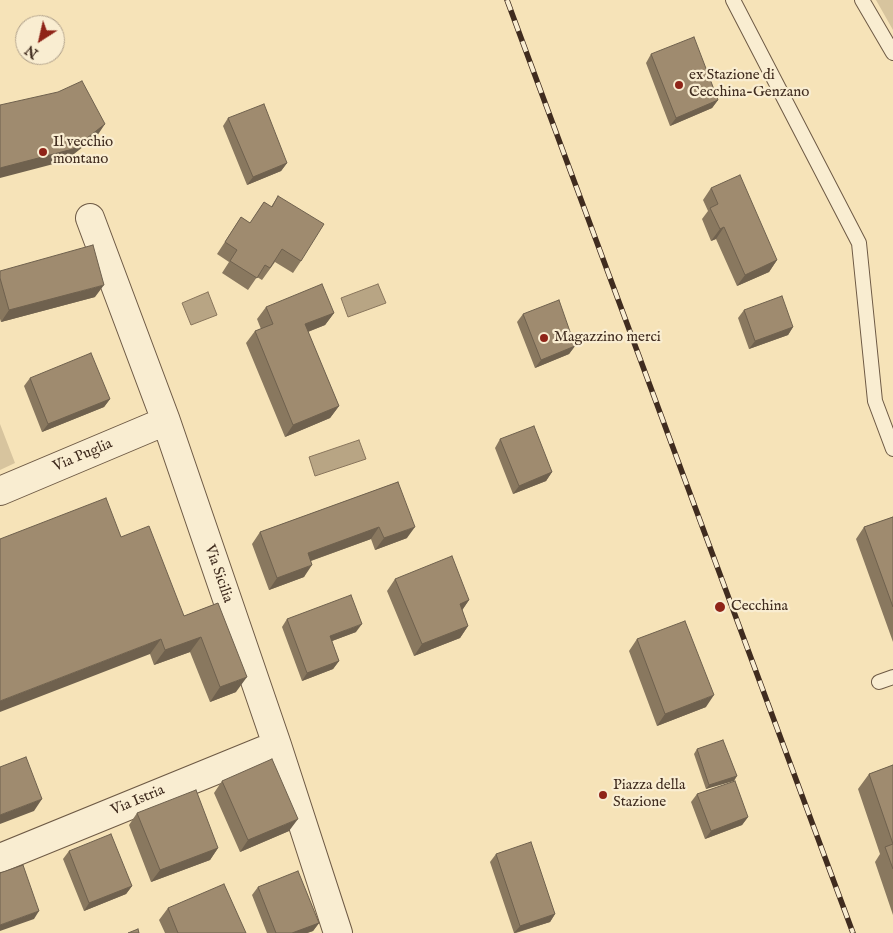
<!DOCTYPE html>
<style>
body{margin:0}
#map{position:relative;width:893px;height:933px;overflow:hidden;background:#f6e3b8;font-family:"IM FELL English",serif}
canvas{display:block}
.north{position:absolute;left:15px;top:15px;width:50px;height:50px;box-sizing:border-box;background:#f9edd1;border:1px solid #afa08a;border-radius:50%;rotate:215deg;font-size:14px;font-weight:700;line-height:20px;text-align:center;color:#402c1f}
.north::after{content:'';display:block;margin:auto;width:18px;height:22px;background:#8f2418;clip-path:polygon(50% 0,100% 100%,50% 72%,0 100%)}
</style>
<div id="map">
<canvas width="893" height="933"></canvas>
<div class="north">N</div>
</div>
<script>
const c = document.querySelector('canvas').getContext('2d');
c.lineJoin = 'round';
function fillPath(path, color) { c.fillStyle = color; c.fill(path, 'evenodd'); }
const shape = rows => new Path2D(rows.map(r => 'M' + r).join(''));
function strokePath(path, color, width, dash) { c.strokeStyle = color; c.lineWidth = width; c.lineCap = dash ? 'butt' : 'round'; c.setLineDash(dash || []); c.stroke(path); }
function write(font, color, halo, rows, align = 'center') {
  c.font = font + ' "IM FELL English",serif'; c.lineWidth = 4.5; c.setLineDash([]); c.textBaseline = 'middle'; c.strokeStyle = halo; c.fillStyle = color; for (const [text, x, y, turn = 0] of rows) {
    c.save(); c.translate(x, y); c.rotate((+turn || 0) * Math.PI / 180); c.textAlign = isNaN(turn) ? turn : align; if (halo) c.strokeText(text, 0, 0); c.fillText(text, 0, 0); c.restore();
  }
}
const green = shape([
 [876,0,893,0,893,30],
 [0,424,15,463,0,470]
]);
const water = shape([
 [378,284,386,303,348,317,341,298,378,284],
 [208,292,217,315,191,325,182,303,208,292],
 [359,440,366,459,315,476,309,457,359,440]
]);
const service = shape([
 [733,0,859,243,875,401,893,449],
 [862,0,893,53],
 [879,682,893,677]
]);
const minor = shape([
 [90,218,166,421,277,745,338,933],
 [0,491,166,421],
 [0,858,277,745]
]);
const rail = shape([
 [507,0,853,933]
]);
const wall = shape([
 [651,54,718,100,712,108,670,126,646,63],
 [228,118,287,163,281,171,247,185,223,126],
 [711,188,777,260,769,272,737,286,716,239,711,241,702,219,708,211,703,200],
 [278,196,301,261,293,273,275,262,262,280,257,277,248,290,222,273,229,262,217,254,241,217,250,223,264,202,271,207],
 [0,271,95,297,1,322,0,319],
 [266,307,334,313,325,325,308,332,339,406,330,418,285,437,246,343,255,331,261,329,257,319],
 [744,310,793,327,788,335,749,349,738,318],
 [523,314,575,346,569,354,535,368,517,322],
 [30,378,110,399,104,407,42,432,24,386],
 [500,439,552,472,546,481,513,494,495,448],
 [398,482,407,538,375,550,371,539,311,561,304,577,269,590,252,544,260,532],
 [893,517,893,642,856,539,864,527],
 [121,537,184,616,218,603,236,692,210,702,190,652,154,665,150,654],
 [395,579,469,600,462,610,468,626,460,638,414,656,387,591],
 [287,619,356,632,332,641,339,661,333,669,302,681,282,627],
 [637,639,706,707,657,726,629,651],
 [697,749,737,776,706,789,694,754],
 [893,765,893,915,875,862,880,854,858,789,869,774],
 [222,781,289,831,240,852,214,793],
 [697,794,748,817,742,825,705,839,691,802],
 [137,813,218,848,210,860,151,882,129,825],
 [69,851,132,886,126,894,84,911,63,859],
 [496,854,555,914,550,922,516,933,514,933,490,862],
 [258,887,319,923,313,931,307,933,267,933,252,895],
 [168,908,246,933,165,933,159,920]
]);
const shadedWall = shape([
 [718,100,712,108,670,126,676,118],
 [105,124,97,136,65,161,0,178,0,168],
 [287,163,281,171,247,185,253,177],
 [724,227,716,239,711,241,720,229],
 [777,260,769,272,737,286,745,275],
 [104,285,95,297,1,322,9,310],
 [334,313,325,325,297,336,305,324],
 [793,327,788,335,749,349,755,341],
 [575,346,569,354,535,368,541,360],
 [110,399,104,407,42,432,48,424],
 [339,406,330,418,285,437,293,425],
 [552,472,546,481,513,494,519,486],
 [379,527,371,539,299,565,308,553],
 [415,527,407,538,375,550,384,538],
 [312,565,304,577,269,590,277,578],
 [469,600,461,612,460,604],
 [362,624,356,632,324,644,330,636],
 [468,626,460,638,414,656,422,644],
 [201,637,190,652,154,665,165,650],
 [161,639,150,654,0,712,0,701],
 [339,661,333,669,302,681,307,673],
 [247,677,236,692,210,702,220,687],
 [714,695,706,707,657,726,665,714],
 [737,776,734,781,706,789,709,785],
 [42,799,34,811,0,824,0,815],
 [748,817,742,825,705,839,711,831],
 [298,819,289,831,240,852,248,840],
 [218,848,210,860,151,882,160,870],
 [132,886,126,894,84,911,89,903],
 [39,911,34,919,0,931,0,925],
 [555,914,550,922,514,933,520,926],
 [319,923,313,931,307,933,292,933]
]);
const building = shape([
 [694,37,718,100,676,118,651,54,694,37],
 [82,81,105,124,73,149,0,168,0,105,58,92,82,81],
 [264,104,287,163,253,177,228,118,264,104],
 [740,175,777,260,745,275,724,227,720,229,710,208,718,204,711,188,740,175],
 [278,196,324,224,301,261,282,249,270,268,265,265,257,278,230,261,237,250,225,242,241,217,250,223,264,202,272,207,278,196],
 [93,245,104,285,9,310,0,278,0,271,93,245],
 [322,284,334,313,305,324,339,406,293,425,255,331,273,324,266,307,322,284],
 [782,296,793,327,755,341,744,310,782,296],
 [559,300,575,346,541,360,523,314,559,300],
 [91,353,110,399,48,424,30,378,91,353],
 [534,426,552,472,519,486,500,439,534,426],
 [398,482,415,527,384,538,379,527,308,553,312,565,277,578,260,532,398,482],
 [106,498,121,537,149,526,184,616,218,603,247,677,220,687,201,637,165,650,161,639,0,701,0,539,106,498],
 [893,517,893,607,864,527,893,517],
 [452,556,469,600,460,604,468,626,422,644,395,579,452,556],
 [351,595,362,624,330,636,339,661,307,673,287,619,351,595],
 [685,621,714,695,665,714,637,639,685,621],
 [723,740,737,776,709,785,697,749,723,740],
 [26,757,42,799,0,815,0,767,26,757],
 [272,759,298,819,248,840,222,781,272,759],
 [893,765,893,869,885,847,893,844,869,774,893,765],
 [735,781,748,817,711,831,697,794,735,781],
 [196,790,218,848,160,870,137,813,196,790],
 [111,834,132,886,89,903,69,851,111,834],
 [531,842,555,914,520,926,496,854,531,842],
 [23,865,39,911,0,925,0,873,23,865],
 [298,871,319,923,292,933,276,933,258,887,298,871],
 [224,884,246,933,178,933,168,908,224,884],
 [138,929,139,933,128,933,138,929]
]);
const markers = [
 [679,85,5,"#8f2418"],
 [43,152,5,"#8f2418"],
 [544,338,5,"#8f2418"],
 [720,607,6,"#8f2418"],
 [603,795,5,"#8f2418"]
];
const poiNames = [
 ["ex Stazione di",689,76],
 ["Cecchina-Genzano",689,93],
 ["Il vecchio",53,143],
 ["montano",53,160],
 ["Magazzino merci",554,338],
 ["Cecchina",731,607],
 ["Piazza della",613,786],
 ["Stazione",613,803]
];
const streetNames = [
 ["Via Puglia",83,456,-23],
 ["Via Sicilia",218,574,71],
 ["Via Istria",138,801,-23]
];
fillPath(green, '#d7c49e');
fillPath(water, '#b8a584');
strokePath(water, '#88755c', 1);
strokePath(service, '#6e5a45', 16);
strokePath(minor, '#6e5a45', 30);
strokePath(service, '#f9edd1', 14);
strokePath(minor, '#f9edd1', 28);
strokePath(rail, '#402c1f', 5.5);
strokePath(rail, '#f9edd1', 4, [11]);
fillPath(wall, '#89785f');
fillPath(shadedWall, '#6f614e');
fillPath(building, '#9f8b6f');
strokePath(building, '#6f614e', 1);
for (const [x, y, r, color] of markers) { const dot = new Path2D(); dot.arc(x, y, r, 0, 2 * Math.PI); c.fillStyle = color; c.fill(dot); strokePath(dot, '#f9edd1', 2); }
write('15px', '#402c1f', '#f9edd1', poiNames, 'left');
write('15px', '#402c1f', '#f9edd1', streetNames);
</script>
